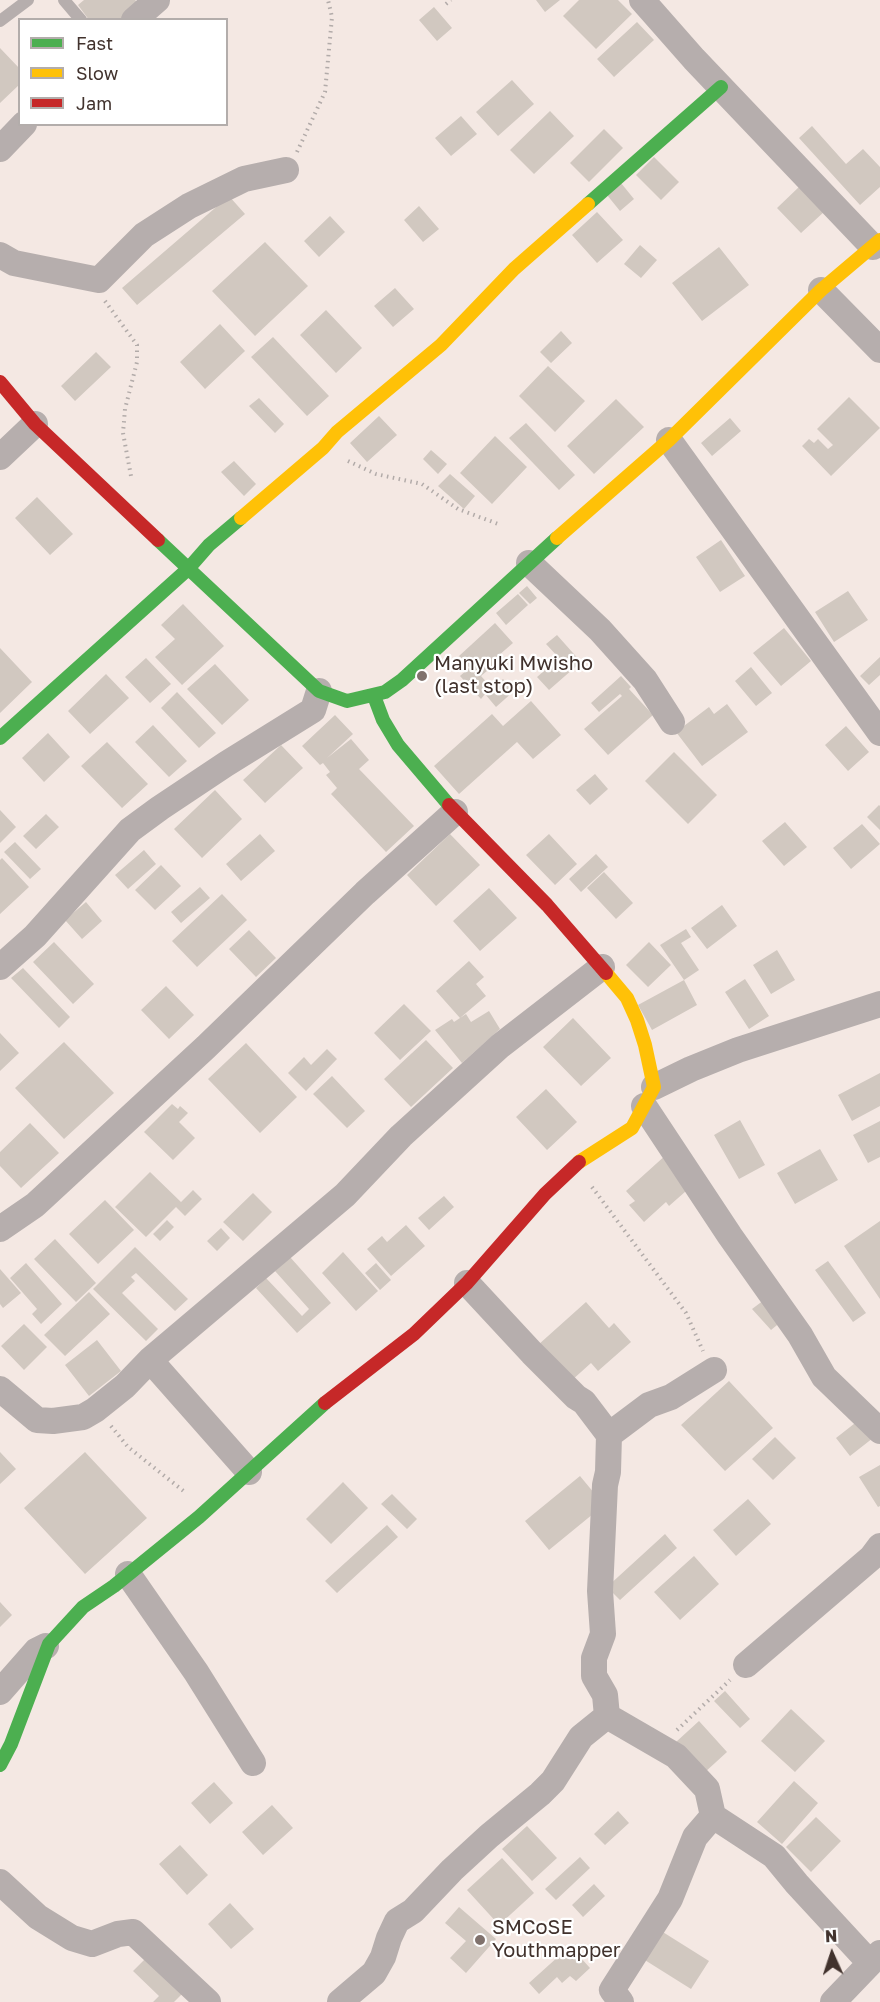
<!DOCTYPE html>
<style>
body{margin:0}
#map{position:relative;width:880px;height:2002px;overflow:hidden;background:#f4e8e3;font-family:"Golos Text",sans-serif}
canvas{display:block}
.legend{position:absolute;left:18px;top:18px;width:210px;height:108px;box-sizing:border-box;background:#fff;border:2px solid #b3adab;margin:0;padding:8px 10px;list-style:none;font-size:18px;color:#41322d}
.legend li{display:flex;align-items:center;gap:12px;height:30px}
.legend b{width:30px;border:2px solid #b3adab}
.north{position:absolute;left:802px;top:1924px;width:60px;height:60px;-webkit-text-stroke:4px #fff;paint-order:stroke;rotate:357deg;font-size:16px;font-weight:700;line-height:24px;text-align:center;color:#41322d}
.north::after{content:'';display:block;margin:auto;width:21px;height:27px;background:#41322d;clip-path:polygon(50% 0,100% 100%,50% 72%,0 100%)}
</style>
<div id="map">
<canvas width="880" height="2002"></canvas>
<ul class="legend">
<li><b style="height:8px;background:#4caf50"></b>Fast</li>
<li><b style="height:8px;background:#ffc107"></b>Slow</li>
<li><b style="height:8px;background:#c62828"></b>Jam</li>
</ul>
<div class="north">N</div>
</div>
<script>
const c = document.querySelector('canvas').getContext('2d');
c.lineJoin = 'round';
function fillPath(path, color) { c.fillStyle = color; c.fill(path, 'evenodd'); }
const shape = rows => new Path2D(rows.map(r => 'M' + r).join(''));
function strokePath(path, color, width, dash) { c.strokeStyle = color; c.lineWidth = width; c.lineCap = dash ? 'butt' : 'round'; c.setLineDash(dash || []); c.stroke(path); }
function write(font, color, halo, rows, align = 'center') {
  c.font = font + ' "Golos Text",sans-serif'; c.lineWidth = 4.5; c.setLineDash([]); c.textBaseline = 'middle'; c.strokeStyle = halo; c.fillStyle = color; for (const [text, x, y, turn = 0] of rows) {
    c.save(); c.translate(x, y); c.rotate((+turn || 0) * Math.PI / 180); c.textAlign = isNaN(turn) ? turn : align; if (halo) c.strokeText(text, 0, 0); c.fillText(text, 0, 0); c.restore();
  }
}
const building = shape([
 [84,0,135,0,140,5,122,20,89,20,78,5],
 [536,0,560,0,545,12],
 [579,0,618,0,632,14,596,49,563,16],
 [434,7,452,28,437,41,419,20],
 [637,22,654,40,614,77,597,59],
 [0,48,20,69,20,84,0,103],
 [512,80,534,104,498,136,476,112],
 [550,111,574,136,534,174,510,150],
 [461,116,477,134,451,156,435,138],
 [812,126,846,164,863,149,880,167,880,187,860,205,799,138],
 [604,129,623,148,589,182,570,163],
 [654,157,679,182,661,200,636,175],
 [621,183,634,199,620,211,607,195],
 [800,186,825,211,801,233,777,208],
 [229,196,245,214,137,305,122,288],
 [419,206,439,229,423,242,404,220],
 [597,212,623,240,597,263,572,235],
 [330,216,345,232,319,257,304,241],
 [265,242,308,286,255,336,212,291],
 [640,245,657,260,641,278,624,264],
 [719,247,749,285,702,321,672,283],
 [395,288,414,309,393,327,374,306],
 [326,310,362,348,336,373,300,335],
 [220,324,245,351,205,389,180,362],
 [561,331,572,343,551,363,540,352],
 [273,337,329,396,307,416,251,357],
 [96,352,111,367,75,401,61,386],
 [548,366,585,401,555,432,519,396],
 [849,397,880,428,831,476,802,446,809,439,814,443,818,439,828,449,833,445,817,429],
 [259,398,284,424,275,433,249,406],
 [616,399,644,427,594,474,567,446],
 [379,416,397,435,367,462,350,443],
 [730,418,741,431,712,456,701,443],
 [526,423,575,475,559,490,509,438],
 [495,436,527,467,492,504,460,473],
 [431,450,447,464,438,474,423,459],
 [234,461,256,484,244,496,221,472],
 [450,474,475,496,464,509,438,486],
 [37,497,73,534,50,555,15,518],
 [721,540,745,576,720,592,696,557],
 [527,586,537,598,530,604,519,593],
 [848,591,868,620,834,642,815,612],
 [518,594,528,605,506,625,496,613],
 [183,604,224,646,182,685,155,657,175,639,161,625],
 [495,623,513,643,498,656,501,659,481,676,492,688,503,679,514,691,496,707,485,694,481,699,460,676,469,668,478,677,459,656],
 [784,628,811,661,781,686,753,653],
 [557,635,581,662,549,690,537,677,559,658,546,644],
 [0,648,32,682,0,713],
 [880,657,880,675,869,685,860,676],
 [146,658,171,684,150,703,125,677],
 [215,664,249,700,222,725,187,689],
 [751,667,772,693,756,706,735,681],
 [106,674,129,698,90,734,68,711],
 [621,676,631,687,629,689,653,715,608,755,584,729,622,696,620,694,599,712,591,703],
 [177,692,216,733,199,748,161,708],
 [531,701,561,735,533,759,517,742,459,794,434,766,492,714,503,726],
 [727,704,748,732,702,766,676,732,709,707,714,714],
 [335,715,353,734,327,758,351,739,369,760,359,769,414,826,386,852,331,794,337,788,326,775,330,772,323,763,320,765,302,746],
 [153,725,187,761,169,777,135,742],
 [846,726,869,752,848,771,825,745],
 [48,733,70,757,44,782,22,758],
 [107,742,148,784,122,808,81,766],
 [281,745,303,768,265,803,243,780],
 [674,752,717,795,688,824,645,781],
 [595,774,608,789,590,805,576,790],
 [215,790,242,819,202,858,174,829],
 [879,805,880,806,880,830,867,817],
 [0,810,16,827,0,843],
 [46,814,59,827,36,849,23,836],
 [785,822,807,847,784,866,762,841],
 [862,824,880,844,851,869,833,848],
 [260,834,275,851,241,881,226,864],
 [450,834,480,865,436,906,407,875],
 [549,834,577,864,555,885,526,855],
 [15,842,41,869,30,879,4,852],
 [144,850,156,864,128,889,115,875],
 [596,854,608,867,581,892,569,879],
 [2,858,29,887,0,914,0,860],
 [161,865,181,886,155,910,135,890],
 [604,872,633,903,616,919,587,888],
 [200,887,210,898,181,923,171,912],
 [489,888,517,918,480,951,453,921],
 [222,894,247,920,197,967,172,941],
 [86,902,102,921,82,939,65,920],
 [722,905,737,926,707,949,691,928],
 [686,929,691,937,681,943,699,970,684,980,660,945],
 [249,930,276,958,256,977,229,949],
 [54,942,94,984,73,1004,33,962],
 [649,942,671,965,648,987,626,965],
 [777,950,795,980,771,994,753,965],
 [469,961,484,977,476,984,486,996,460,1018,436,991],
 [23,968,70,1017,59,1028,11,978],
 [745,979,769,1016,749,1029,725,992],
 [684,980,697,1005,652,1030,638,1005],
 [166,986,194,1015,169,1039,141,1010],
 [404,1004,431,1031,400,1060,374,1033],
 [489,1011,500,1029,462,1063,435,1030,452,1019,454,1022,466,1014,471,1022],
 [573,1018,611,1058,581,1086,543,1047],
 [0,1033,19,1053,0,1071],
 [426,1040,453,1068,411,1107,384,1079],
 [64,1042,114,1093,64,1139,15,1088],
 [246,1043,297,1097,260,1133,208,1079],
 [327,1049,337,1059,306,1091,288,1073,304,1057,311,1065],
 [880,1073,880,1106,852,1121,838,1095],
 [332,1076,365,1111,347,1128,313,1094],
 [546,1089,577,1122,547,1150,516,1117],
 [172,1104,178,1109,180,1106,188,1113,179,1122,195,1138,173,1160,144,1132],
 [740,1120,765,1165,739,1179,714,1135],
 [880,1121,880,1157,868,1163,853,1135],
 [30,1123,59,1153,21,1188,0,1166,0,1152],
 [820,1149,838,1180,795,1204,777,1173],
 [667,1154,694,1184,669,1206,666,1202,644,1222,629,1205,635,1201,626,1191],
 [150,1172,181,1202,193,1190,202,1199,185,1216,176,1207,146,1237,115,1207],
 [253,1193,272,1212,243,1241,223,1222],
 [444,1196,454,1207,429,1230,418,1218],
 [105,1200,134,1230,98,1264,69,1234],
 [167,1220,174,1227,160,1241,153,1234],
 [880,1221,880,1299,844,1246],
 [406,1225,425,1246,391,1276,367,1249,382,1236,387,1242],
 [221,1228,230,1238,217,1251,207,1241],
 [55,1239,96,1283,76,1302,34,1259],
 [135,1247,188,1299,175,1311,136,1273,131,1277,135,1281,122,1293,158,1329,146,1341,93,1289],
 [343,1252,378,1291,356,1311,322,1273],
 [290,1257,331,1303,297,1333,256,1288,266,1278,302,1316,309,1309,275,1271],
 [828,1261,866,1313,853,1322,815,1270],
 [26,1263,62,1304,41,1324,32,1314,37,1309,10,1278],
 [376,1263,391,1280,380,1290,365,1273],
 [0,1269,21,1293,3,1308,0,1304],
 [89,1292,110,1314,65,1356,44,1335],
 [764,1300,782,1321,771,1330,752,1309],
 [586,1302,609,1328,614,1323,631,1342,598,1371,591,1363,571,1381,538,1345],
 [24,1324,47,1347,24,1370,1,1346],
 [97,1340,121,1371,89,1396,65,1365],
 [729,1381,773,1428,725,1471,681,1425],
 [859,1420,873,1438,850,1456,836,1438],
 [775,1437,796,1458,773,1480,752,1459],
 [0,1452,16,1469,0,1484],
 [85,1452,147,1518,85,1574,24,1508],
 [880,1465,880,1506,878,1507,859,1477],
 [580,1476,604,1505,549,1550,525,1521],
 [343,1482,368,1508,331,1544,306,1519],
 [392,1494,417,1519,407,1529,381,1504],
 [748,1499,771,1524,736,1556,713,1530],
 [387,1525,398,1537,337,1593,325,1581],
 [665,1534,677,1548,620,1600,607,1587],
 [694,1556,719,1584,680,1620,654,1592],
 [0,1602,12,1615,0,1627],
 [725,1691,750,1719,740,1728,714,1701],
 [791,1709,825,1741,795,1772,761,1741],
 [699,1721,727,1752,704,1773,676,1742],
 [794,1781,818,1803,782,1844,757,1822],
 [214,1782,233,1803,210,1824,191,1803],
 [272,1805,293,1828,263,1855,242,1832],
 [618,1811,629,1823,605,1845,594,1834],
 [816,1817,841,1841,811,1872,786,1847],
 [527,1826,557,1858,532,1881,502,1849],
 [180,1845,208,1875,187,1895,159,1864],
 [580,1857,590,1868,556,1900,545,1889],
 [502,1858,534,1893,499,1925,467,1890],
 [594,1884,605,1896,583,1917,572,1905],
 [230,1903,254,1929,231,1949,208,1924],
 [459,1907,496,1939,466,1973,450,1958,466,1941,445,1923],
 [658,1929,709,1961,691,1989,640,1957],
 [570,1946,590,1968,576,1981,570,1976,562,1983,557,1977,539,1994,529,1983],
 [145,1959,182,1994,174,2002,153,2002,159,1996,133,1971]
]);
const path = shape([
 [446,4,451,0],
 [297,152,325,92,332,17,328,0],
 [105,301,137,345,137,362,125,409,123,433,131,476],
 [348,461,376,474,422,484,458,509,501,525],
 [592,1187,686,1313,703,1351],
 [111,1426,128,1447,186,1493],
 [677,1730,730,1680]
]);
const lane = shape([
 [64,0,81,20],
 [0,21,28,0]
]);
const street = shape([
 [642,0,694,59,873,247],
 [134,20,157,0],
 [0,149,24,124],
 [0,255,14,263,99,280,144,235,189,206,244,179,286,170],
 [821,290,880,350],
 [669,440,880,733],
 [0,457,35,424],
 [529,563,600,630,645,680,672,722],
 [0,967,35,936,130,830,160,808,226,764,313,710,319,691],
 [654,1087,691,1069,738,1050,880,1004],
 [644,1106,730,1236,800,1335,824,1377,880,1431],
 [0,1229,35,1205,206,1047,365,893,455,812],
 [150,1360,249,1472],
 [0,1389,37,1420,53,1421,83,1417,95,1410,125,1386,150,1360,345,1195,401,1136,500,1046,602,967],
 [609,1435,649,1405,671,1397,714,1370],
 [128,1574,196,1672,253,1763],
 [746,1665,871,1558,880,1546],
 [0,1692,36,1651,46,1646],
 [607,1716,676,1756,707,1789,713,1816,695,1837,670,1899,612,1990,621,2002],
 [713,1816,774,1856,797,1884,870,1963],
 [0,1882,38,1917,72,1938,92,1944,118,1934,133,1932,208,2002],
 [340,2002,374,1973,383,1957,389,1938,397,1921,413,1911,452,1870,489,1836,540,1794,553,1781,581,1737,607,1716,605,1695,594,1676,594,1658,603,1634,600,1591,605,1485,608,1472,609,1435,584,1402,576,1397,532,1353,467,1283],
 [833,2002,880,1953]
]);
const fast = shape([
 [588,204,721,87],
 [158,540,319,691,347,701,385,692,402,680,557,538],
 [374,696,383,720,398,745,449,805],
 [0,738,188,569,209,545,241,518],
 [0,1765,11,1744,49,1644,83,1607,114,1586,199,1517,325,1403]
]);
const slow = shape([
 [241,518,323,448,337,432,441,345,514,269,588,204],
 [557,538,669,440,821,290,880,240],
 [579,1162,632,1128,654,1087,645,1045,637,1020,627,998,606,973]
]);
const jam = shape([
 [0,382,35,424,158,540],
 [449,805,547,905,606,973],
 [325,1403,414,1334,467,1283,545,1194,579,1162]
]);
const markers = [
 [422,676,6,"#80726d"],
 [480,1940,6,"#80726d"]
];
const poiNames = [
 ["Manyuki Mwisho",434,664],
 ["(last stop)",434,687],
 ["SMCoSE",492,1928],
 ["Youthmapper",492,1951]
];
fillPath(building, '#d1c8c0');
strokePath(path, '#b2aba9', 4, [1.5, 4.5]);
strokePath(lane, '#b6aead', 12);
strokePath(street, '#b6aead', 26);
strokePath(fast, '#4caf50', 14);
strokePath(slow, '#ffc107', 14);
strokePath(jam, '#c62828', 14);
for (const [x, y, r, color] of markers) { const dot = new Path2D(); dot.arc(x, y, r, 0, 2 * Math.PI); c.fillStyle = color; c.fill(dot); strokePath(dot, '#fff', 2); }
write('20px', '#41322d', '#fff', poiNames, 'left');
</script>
